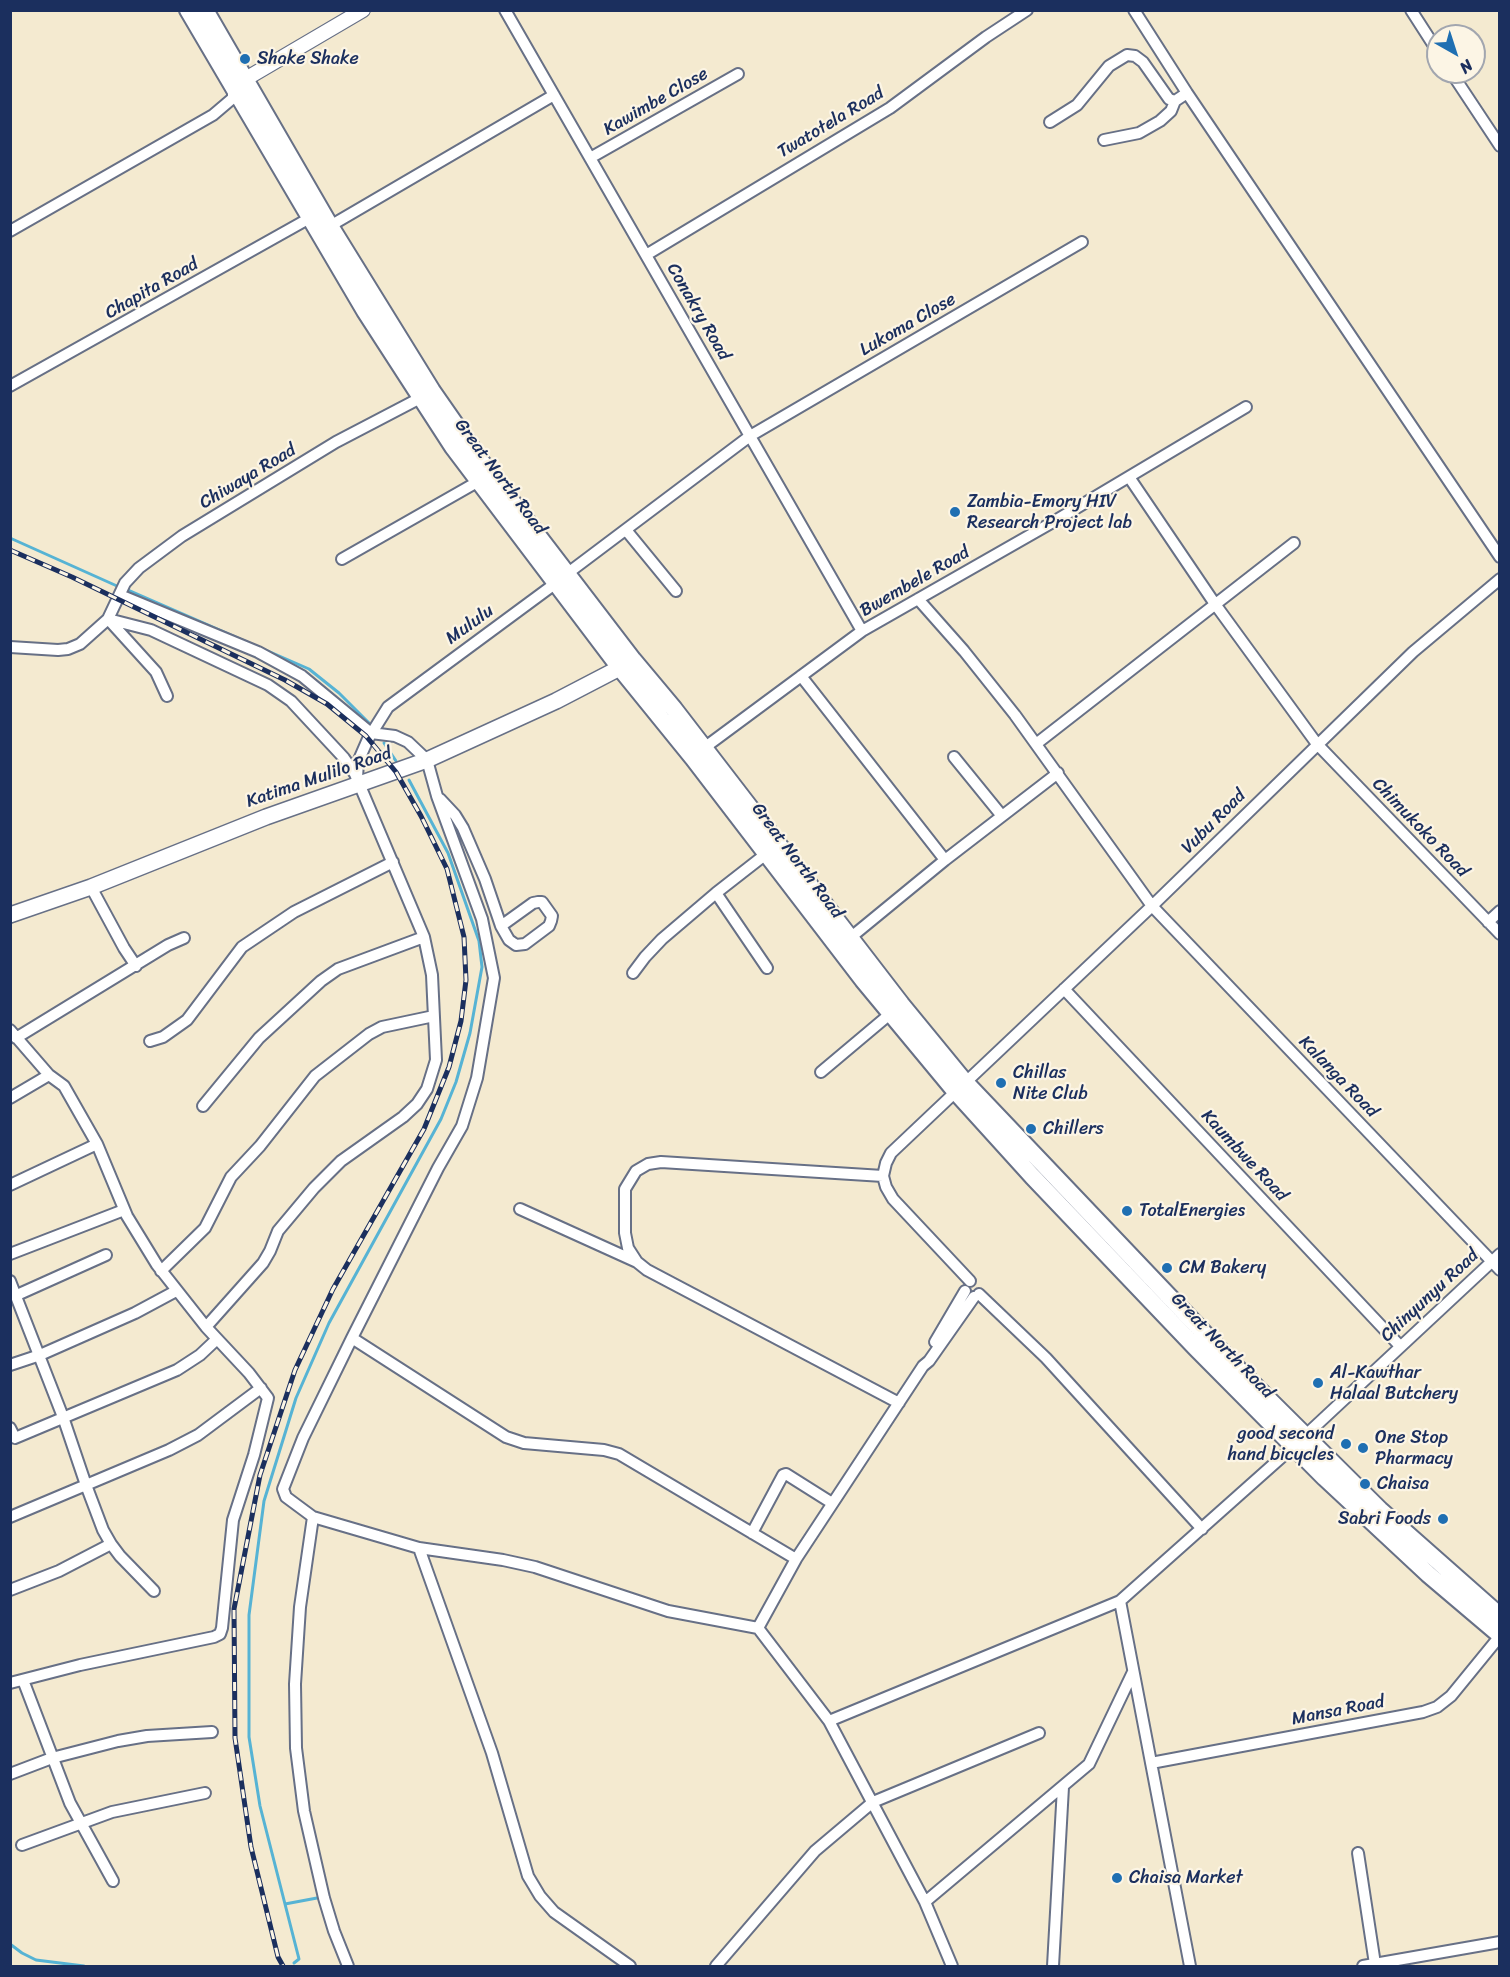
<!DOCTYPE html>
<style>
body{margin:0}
#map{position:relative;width:1510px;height:1977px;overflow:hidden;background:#f4ead0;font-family:Sriracha,sans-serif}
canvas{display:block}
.frame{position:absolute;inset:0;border:12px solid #1b2f5e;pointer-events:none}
.north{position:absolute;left:1426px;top:24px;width:60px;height:60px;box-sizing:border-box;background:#fcf5e5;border:2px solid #a2a6af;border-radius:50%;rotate:141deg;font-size:16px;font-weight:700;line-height:24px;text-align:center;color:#1b2f5e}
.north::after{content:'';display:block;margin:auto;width:21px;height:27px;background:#1f6fb2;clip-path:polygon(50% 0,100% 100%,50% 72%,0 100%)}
</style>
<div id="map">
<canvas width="1510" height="1977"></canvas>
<div class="frame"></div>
<div class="north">N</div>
</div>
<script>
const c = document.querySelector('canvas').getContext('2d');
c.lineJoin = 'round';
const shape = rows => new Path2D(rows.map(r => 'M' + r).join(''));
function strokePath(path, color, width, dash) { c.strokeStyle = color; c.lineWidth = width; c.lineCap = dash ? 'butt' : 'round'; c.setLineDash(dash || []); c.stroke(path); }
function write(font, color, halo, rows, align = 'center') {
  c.font = font + ' Sriracha,sans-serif'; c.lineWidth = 4.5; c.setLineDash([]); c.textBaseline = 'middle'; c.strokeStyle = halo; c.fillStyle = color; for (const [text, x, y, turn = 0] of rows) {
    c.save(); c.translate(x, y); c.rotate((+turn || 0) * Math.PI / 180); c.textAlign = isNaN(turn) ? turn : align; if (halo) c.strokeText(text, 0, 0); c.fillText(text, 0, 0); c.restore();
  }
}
const stream = shape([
 [10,538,117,586],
 [128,590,309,669,339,693,369,723],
 [384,743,396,761],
 [285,1904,317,1898],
 [10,1944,22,1953,36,1960,84,1966],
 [294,1963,299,1959,260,1806,249,1737,249,1615,264,1501,296,1398,329,1323,441,1119,456,1082,470,1033,482,967,479,941,448,853,409,780]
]);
const minor = shape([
 [505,10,862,631],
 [1134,10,1187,93,1500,557],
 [1411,10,1438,52],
 [1451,72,1500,146],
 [1050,122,1077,105,1109,66,1127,55,1135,56,1143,62,1169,99,1175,101,1187,93],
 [1104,140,1139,133,1160,121,1171,111,1175,101],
 [590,158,738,74],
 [330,226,554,95],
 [10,231,213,115,233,98,233,87],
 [646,255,890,108,986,37,1027,10],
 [10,386,308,219],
 [1129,477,1215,604,1317,744,1500,934],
 [626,530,676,591],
 [342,559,479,481],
 [568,573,750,436,1082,242],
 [120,595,258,652,302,676,371,733,395,736,408,742,427,760,437,796,482,919,494,978,477,1078,462,1126,438,1168,352,1338,303,1438,283,1489,286,1497,313,1517],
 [918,599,964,651,1015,715,1152,906,1500,1270],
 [108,619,151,630,268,685,291,701,344,758,355,774,424,937,432,975,436,1060,427,1089,417,1104,403,1117,341,1161,314,1188,278,1231,270,1251,263,1263,206,1327],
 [108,619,156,672,167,696],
 [10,647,58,650,68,649,80,644,108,619,125,583,139,568,182,536,336,442,426,395],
 [801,676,945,860],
 [1036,744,1294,543],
 [704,748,862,631,1053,522,1246,407],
 [954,757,1002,816],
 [357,778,358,762,368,739,388,707,556,583],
 [440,799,455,815,463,828,485,879,501,926],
 [91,887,124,948,136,966],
 [716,893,767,968],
 [538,902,542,902,552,916,551,921,549,926,525,944,516,945,509,940,501,926,533,903,538,902],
 [1488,922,1500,911],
 [850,938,945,860,1058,773],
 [633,973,645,957,662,939,716,893,766,854],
 [1064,989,1400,1346],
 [10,1030,49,1075,64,1086,97,1144,127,1216,157,1265,206,1327,249,1373,268,1398,254,1455,233,1520,222,1628,220,1634,214,1637,80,1665,10,1683],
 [16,1038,168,945,184,938],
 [150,1041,163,1037,187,1020,242,947,294,912,393,862],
 [821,1072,890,1014],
 [10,1098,49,1075],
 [203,1106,259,1038,321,981,338,969,424,937],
 [883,1176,661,1162,648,1164,636,1171,625,1189,625,1233,628,1248,637,1262,647,1270,899,1403],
 [10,1185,97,1144],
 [520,1209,637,1262],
 [10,1254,124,1210],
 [161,1271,205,1228,231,1177,260,1146,315,1076,369,1034,382,1027,434,1016],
 [10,1281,63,1417,86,1485,169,1450,198,1435,261,1388],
 [970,1281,893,1199,886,1187,883,1176,886,1163,891,1153,1152,906,1413,652,1500,579],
 [979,1294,1046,1358,1202,1529],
 [17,1295,106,1255],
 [352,1338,506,1437,524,1443,604,1450,619,1454,796,1559],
 [935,1342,965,1291],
 [10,1365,40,1355,135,1313,176,1291],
 [10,1428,15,1438,177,1370,200,1355,217,1339],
 [10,1517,86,1485,103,1530,111,1544,120,1556,154,1591],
 [752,1533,783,1475,786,1474,832,1503],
 [419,1548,492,1753,528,1876,540,1896,554,1912,630,1966],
 [10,1590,59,1571,111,1544],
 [1120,1601,1190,1966],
 [23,1680,70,1803,113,1881],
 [829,1721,1120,1601,1293,1447,1500,1254],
 [1151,1763,1423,1712,1437,1707,1451,1696,1500,1636],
 [10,1774,52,1758,118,1741,147,1736,212,1732],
 [22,1845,112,1812,205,1793],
 [1358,1853,1375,1964],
 [925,1902,1089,1764,1133,1672],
 [348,1966,334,1931,324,1898,304,1811,296,1748,295,1684,300,1607,313,1517,419,1548,503,1560,535,1567,668,1611,758,1628],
 [716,1966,815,1851,873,1802,1039,1733],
 [952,1966,925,1902,829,1721,758,1628,796,1559,923,1366,929,1361,974,1297],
 [1053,1966,1063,1787],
 [1363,1966,1500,1942]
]);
const tertiary = shape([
 [237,84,363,10]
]);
const secondary = shape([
 [10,915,91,887,266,817,427,760,556,701,631,662]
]);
const primary = shape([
 [188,10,365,311,453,447,620,668,693,758,863,980,955,1091,1032,1176,1196,1348,1325,1478,1428,1574,1500,1635],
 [205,10,330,226,432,391,480,460,633,660,674,709,901,1004,965,1082,1239,1370,1380,1510,1500,1616]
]);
const rail = shape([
 [10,550,72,577,285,680,327,704,366,736,396,772,421,816,447,869,464,937,466,980,461,1021,449,1067,424,1129,333,1289,295,1370,260,1475,234,1609,235,1738,251,1847,278,1957,283,1966]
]);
const markers = [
 [245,59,6,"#1f6fb2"],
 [955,512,6,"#1f6fb2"],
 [1001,1083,6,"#1f6fb2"],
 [1031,1129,6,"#1f6fb2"],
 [1127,1211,6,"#1f6fb2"],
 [1167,1268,6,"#1f6fb2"],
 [1318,1383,6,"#1f6fb2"],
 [1346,1444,6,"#1f6fb2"],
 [1363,1448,6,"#1f6fb2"],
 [1365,1484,6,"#1f6fb2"],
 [1443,1519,6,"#1f6fb2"],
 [1117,1878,6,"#1f6fb2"]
];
const poiNames = [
 ["Shake Shake",257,59],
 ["Zambia-Emory HIV",967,502],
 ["Research Project lab",967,523],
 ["Chillas",1013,1073],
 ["Nite Club",1013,1094],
 ["Chillers",1043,1129],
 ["TotalEnergies",1139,1211],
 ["CM Bakery",1179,1268],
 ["Al-Kawthar",1330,1373],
 ["Halaal Butchery",1330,1394],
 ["good second",1334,1434,"right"],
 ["hand bicycles",1334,1455,"right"],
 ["One Stop",1375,1438],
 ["Pharmacy",1375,1459],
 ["Chaisa",1377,1484],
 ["Sabri Foods",1431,1519,"right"],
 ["Chaisa Market",1129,1878]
];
const streetNames = [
 ["Kawimbe Close",656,102,-30],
 ["Twatotela Road",831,123,-31],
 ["Chapita Road",152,289,-30],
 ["Conakry Road",698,312,60],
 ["Lukoma Close",908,325,-30],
 ["Chiwaya Road",248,477,-31],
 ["Great North Road",500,477,53],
 ["Bwembele Road",915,582,-30],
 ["Mululu",470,625,-36],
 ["Katima Mulilo Road",319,778,-19],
 ["Vubu Road",1214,822,-45],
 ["Chimukoko Road",1420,828,46],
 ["Great North Road",797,861,53],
 ["Kalanga Road",1338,1077,46],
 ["Kaumbwe Road",1244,1156,47],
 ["Chinyunyu Road",1430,1296,-43],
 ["Great North Road",1222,1346,46],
 ["Mansa Road",1338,1711,-11]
];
strokePath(stream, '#56b3d4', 3);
strokePath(minor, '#677086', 14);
strokePath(tertiary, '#677086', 16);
strokePath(secondary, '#677086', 18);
strokePath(primary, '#677086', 20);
strokePath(minor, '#fff', 10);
strokePath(tertiary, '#fff', 14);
strokePath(secondary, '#fff', 15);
strokePath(primary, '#fff', 16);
strokePath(rail, '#1b2f5e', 5);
strokePath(rail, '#fcf5e5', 3, [9]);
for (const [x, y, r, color] of markers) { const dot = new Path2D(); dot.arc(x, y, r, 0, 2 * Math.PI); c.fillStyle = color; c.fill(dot); strokePath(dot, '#fcf5e5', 2); }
write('18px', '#1b2f5e', '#fcf5e5', poiNames, 'left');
write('18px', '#1b2f5e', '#fcf5e5', streetNames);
</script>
